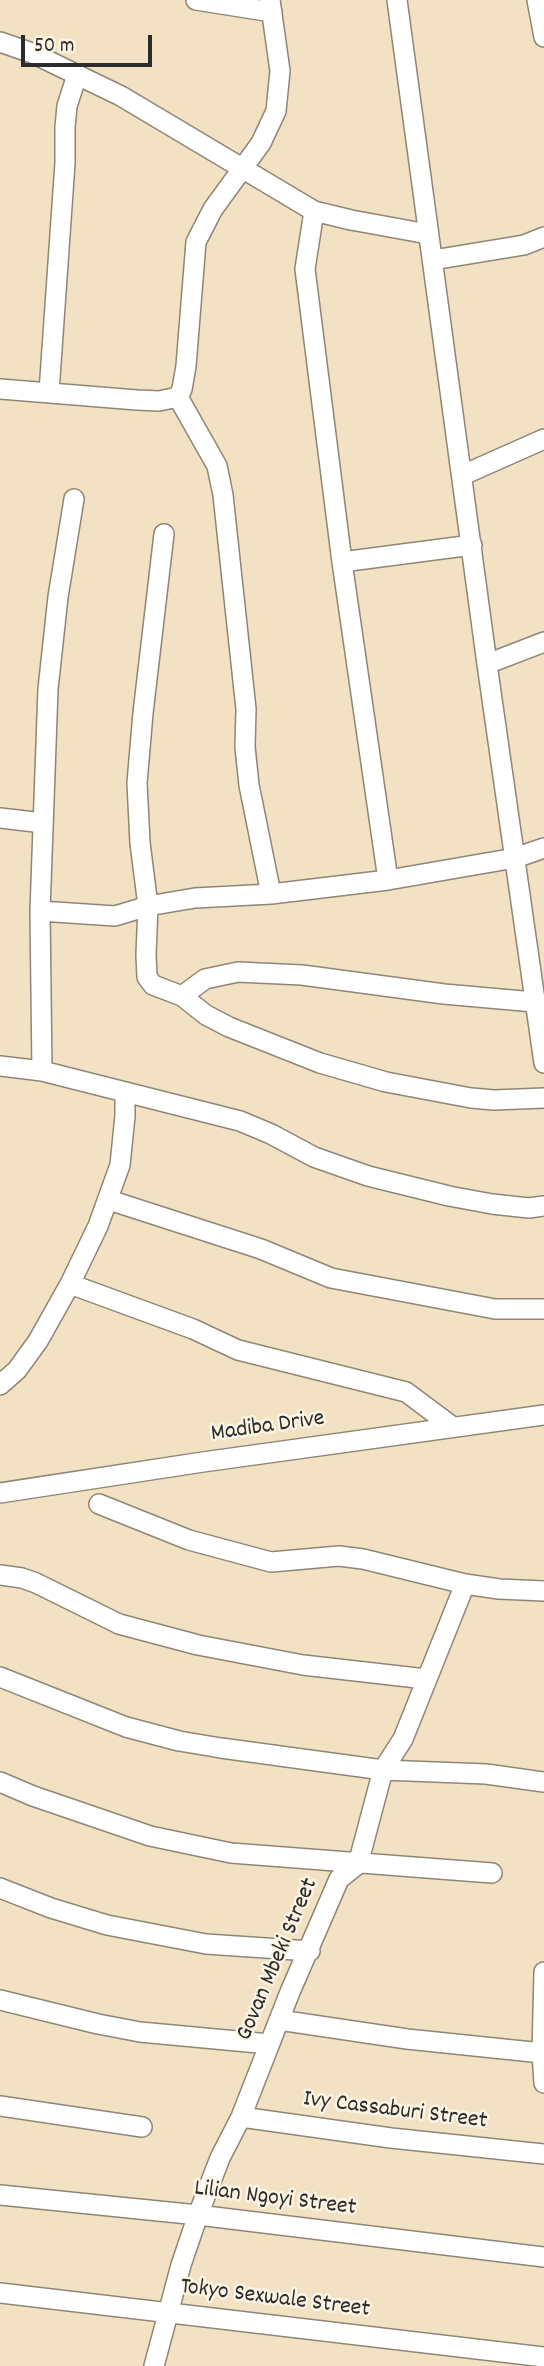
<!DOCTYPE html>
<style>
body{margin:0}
#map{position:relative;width:544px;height:2366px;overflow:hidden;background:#f2e1c2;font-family:Dekko,sans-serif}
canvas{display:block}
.scale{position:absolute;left:21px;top:35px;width:131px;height:32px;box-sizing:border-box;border:4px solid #2b2b2b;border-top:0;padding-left:9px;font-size:21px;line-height:24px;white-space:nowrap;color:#2b2b2b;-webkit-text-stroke:5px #fcf5e5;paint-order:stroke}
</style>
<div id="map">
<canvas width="544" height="2366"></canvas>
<div class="scale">50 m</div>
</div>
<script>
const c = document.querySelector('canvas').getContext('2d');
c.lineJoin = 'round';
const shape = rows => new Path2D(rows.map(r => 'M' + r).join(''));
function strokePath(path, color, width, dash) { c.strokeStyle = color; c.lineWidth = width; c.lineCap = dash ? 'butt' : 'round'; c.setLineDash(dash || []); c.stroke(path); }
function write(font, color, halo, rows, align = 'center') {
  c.font = font + ' Dekko,sans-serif'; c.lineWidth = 5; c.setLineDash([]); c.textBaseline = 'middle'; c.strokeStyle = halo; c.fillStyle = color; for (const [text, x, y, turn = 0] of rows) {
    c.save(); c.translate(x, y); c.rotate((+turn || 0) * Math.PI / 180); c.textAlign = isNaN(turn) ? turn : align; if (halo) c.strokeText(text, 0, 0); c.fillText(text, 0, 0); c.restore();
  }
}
const minor = shape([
 [196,0,272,12],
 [397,0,487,664,544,1063],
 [537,0,544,37],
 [0,42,32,53,121,96,314,211,351,220,428,234],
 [314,211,305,269,342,562,388,880],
 [433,260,524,245,544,237],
 [0,389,137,400,159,401,178,397,182,389,186,366,196,242,213,209,261,143,276,111,280,71,270,0],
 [49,392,65,163,65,127,67,106,77,75],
 [178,397,217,466,223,495,246,709,245,747,249,785,271,894],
 [463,475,544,439],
 [164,534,143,713,137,783,140,843,148,906,146,955,147,977,153,985,182,996,206,1015,229,1027,320,1063,386,1082,471,1098,494,1100,544,1098],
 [342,562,472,545],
 [487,664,544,642],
 [0,818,43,823],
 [40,911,115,916,148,906,195,898,271,894,388,880,515,858,544,848],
 [182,996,205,979,238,972,302,975,444,994,534,1002],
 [0,1066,42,1071,240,1121,271,1134,314,1157,368,1176,449,1196,492,1204,529,1208,544,1206],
 [42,1071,40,911,48,689,58,597,74,499],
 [109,1200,261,1249,331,1278,495,1309,544,1309],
 [70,1284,193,1329,238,1350,406,1392,453,1427],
 [0,1385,17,1370,38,1341,70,1284,98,1226,120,1165,125,1116,125,1092],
 [0,1493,203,1462,544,1415],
 [99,1504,189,1540,271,1562,339,1556,363,1559,465,1584,499,1589,544,1591],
 [0,1575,22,1578,36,1583,119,1624,198,1645,303,1665,426,1679],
 [0,1677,126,1727,179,1741,221,1748,383,1770,486,1774,544,1782],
 [0,1782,33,1796,150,1836,231,1853,492,1873],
 [0,1888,51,1908,107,1925,206,1944,310,1951],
 [544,1972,542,2053,544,2083],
 [0,2000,98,2024,140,2032,269,2044],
 [279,2020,407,2039,542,2053],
 [0,2106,142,2127],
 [241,2117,391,2138,544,2154],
 [0,2195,198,2215,544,2257],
 [0,2293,544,2357],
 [154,2366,181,2265,198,2215,220,2158,241,2117,290,1992,339,1879,358,1864,383,1770,403,1739,465,1584]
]);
const streetNames = [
 ["Madiba Drive",268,1428,-8],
 ["Govan Mbeki Street",279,1960,-67],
 ["Ivy Cassaburi Street",395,2112,7],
 ["Lilian Ngoyi Street",275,2200,7],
 ["Tokyo Sexwale Street",275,2300,7]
];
strokePath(minor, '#8e8676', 22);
strokePath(minor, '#fff', 19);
write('24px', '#2b2b2b', '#fcf5e5', streetNames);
</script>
